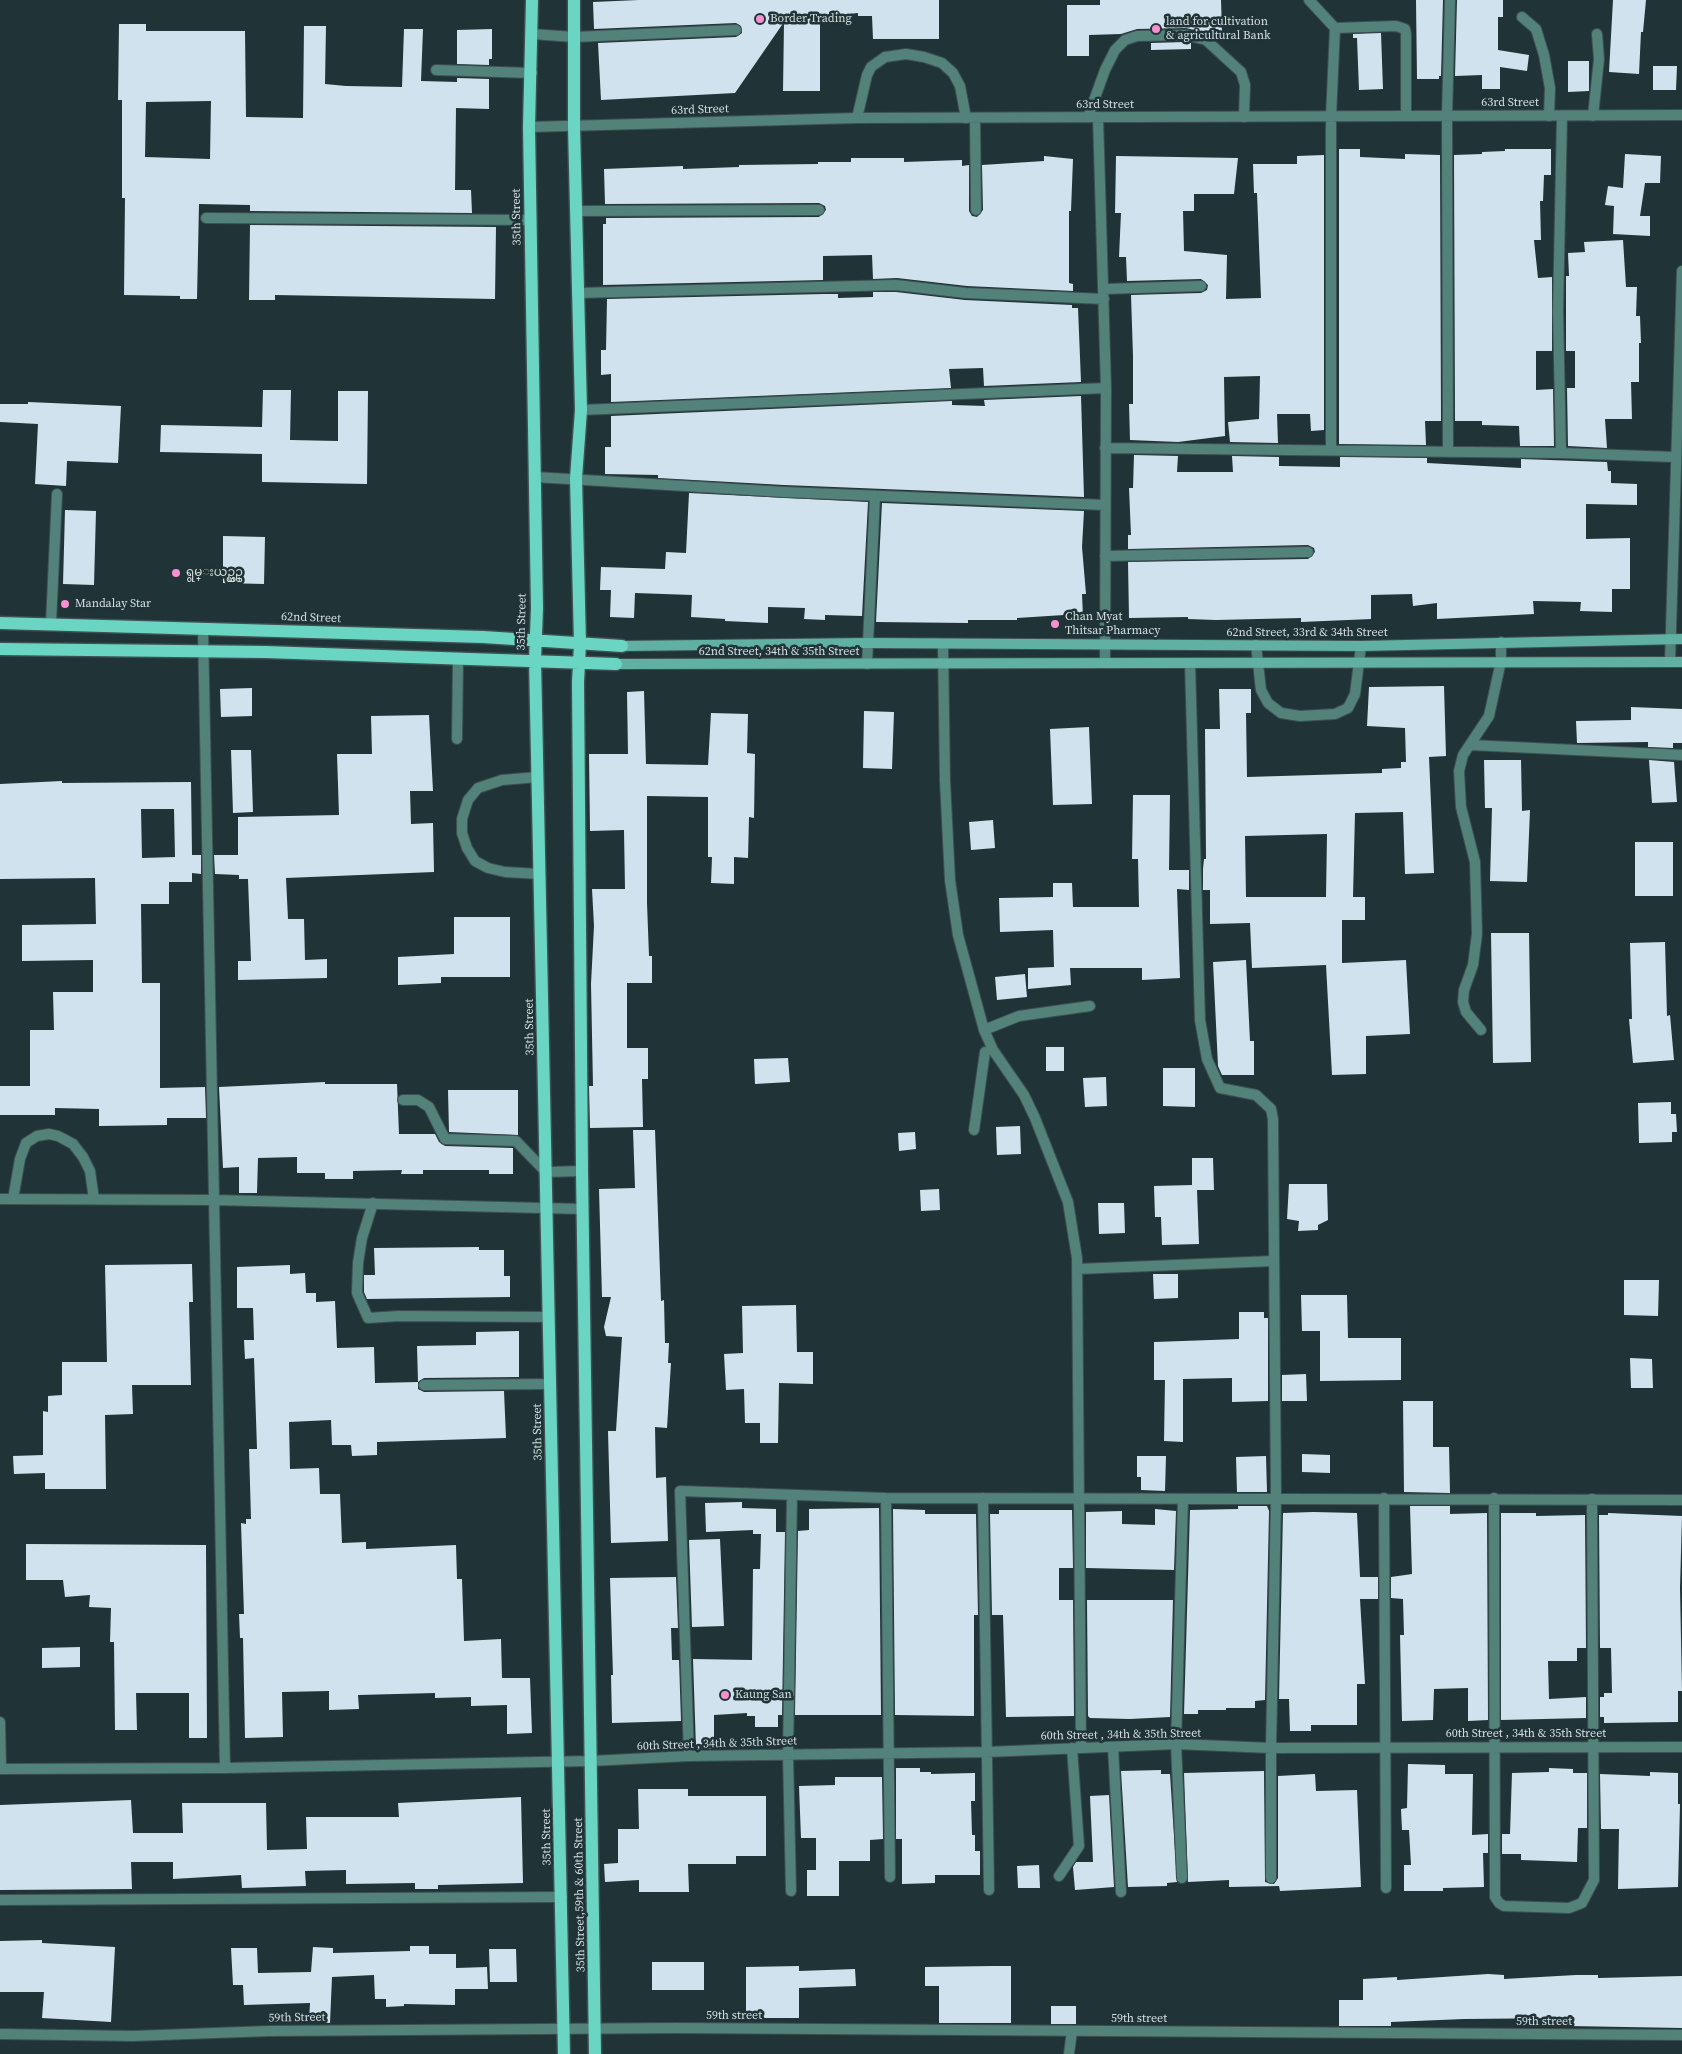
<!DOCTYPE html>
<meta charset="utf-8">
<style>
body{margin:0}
canvas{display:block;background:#203336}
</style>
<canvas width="1682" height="2054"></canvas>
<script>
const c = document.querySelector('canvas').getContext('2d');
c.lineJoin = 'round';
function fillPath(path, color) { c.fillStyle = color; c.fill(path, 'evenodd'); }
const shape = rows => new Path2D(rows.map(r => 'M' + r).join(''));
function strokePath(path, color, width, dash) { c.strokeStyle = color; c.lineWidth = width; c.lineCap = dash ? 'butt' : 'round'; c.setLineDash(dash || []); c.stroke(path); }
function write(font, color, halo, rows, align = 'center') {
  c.font = font + ' "Source Serif 4","Noto Sans Myanmar",serif'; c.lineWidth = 5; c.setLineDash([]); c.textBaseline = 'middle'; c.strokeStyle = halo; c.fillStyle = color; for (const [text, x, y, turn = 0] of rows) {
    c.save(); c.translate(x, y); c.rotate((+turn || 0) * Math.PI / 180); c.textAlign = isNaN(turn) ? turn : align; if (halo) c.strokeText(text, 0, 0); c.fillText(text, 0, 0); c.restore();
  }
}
const building = shape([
 [639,0,939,0,939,39,873,39,872,16,858,16,858,13,820,17,820,91,783,91,784,22,735,93,601,100,598,43,736,37,742,33,741,26,736,23,594,29,593,2],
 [1100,0,1221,0,1222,32,1203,32,1186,28,1137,29,1121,34,1089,35,1089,56,1067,56,1067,5,1100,5],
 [1416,0,1443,0,1441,76,1439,76,1439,79,1417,79],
 [1457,0,1503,0,1503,17,1498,17,1498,50,1529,55,1527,71,1500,67,1500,89,1482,89,1482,75,1455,76],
 [1613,0,1646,0,1643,32,1641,32,1639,74,1609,72],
 [119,24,146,24,146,31,245,31,246,117,303,118,304,26,326,26,325,84,346,86,402,87,404,29,423,29,421,81,457,82,457,78,489,79,489,109,456,108,455,190,471,190,472,213,250,211,250,205,199,204,197,299,180,299,180,296,124,295,125,198,122,198,122,100,118,100],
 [211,101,210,159,145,157,146,102],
 [492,29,492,59,489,59,489,65,457,64,457,30],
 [1381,33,1383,89,1359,90,1357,38,1353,38,1353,34],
 [1185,42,1191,43,1191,49,1151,50,1151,43],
 [1568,61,1589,61,1589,91,1568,92],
 [1653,66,1677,66,1676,90,1653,90],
 [1339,149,1360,149,1360,157,1405,159,1405,154,1440,155,1441,421,1425,421,1426,445,1339,444],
 [1505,149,1551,149,1551,175,1544,175,1543,201,1540,201,1541,240,1534,240,1538,278,1552,277,1552,351,1536,351,1536,390,1553,389,1554,446,1520,446,1519,426,1482,425,1482,421,1455,421,1454,155,1482,154,1482,152,1505,151],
 [1625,154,1661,156,1660,183,1645,183,1640,216,1650,216,1650,236,1613,234,1614,206,1605,205,1608,186,1623,188],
 [1324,155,1324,430,1311,431,1310,414,1277,414,1278,443,1230,442,1228,422,1259,419,1260,376,1224,377,1225,436,1178,442,1130,440,1129,404,1133,404,1133,356,1131,295,1201,293,1207,290,1208,285,1201,279,1127,281,1126,257,1119,257,1121,213,1115,213,1116,156,1238,158,1234,194,1194,194,1194,211,1183,211,1184,251,1227,255,1226,299,1261,298,1257,193,1254,193,1253,164,1297,164,1297,156],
 [1044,156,1073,159,1071,211,1069,211,1069,283,1073,284,1073,291,967,286,897,278,873,279,872,255,823,256,823,280,603,285,603,224,606,224,606,218,819,217,826,210,825,206,819,203,605,204,604,169,683,166,683,169,739,167,739,165,818,164,818,162,851,162,851,158,904,158,904,162,962,160,962,166,969,165,969,211,972,216,977,217,983,210,982,165,1044,161],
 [250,225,496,227,495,299,275,295,275,300,249,300],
 [1623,240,1626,287,1637,287,1636,316,1640,316,1641,343,1639,343,1639,382,1631,382,1632,419,1605,419,1607,448,1568,446,1567,388,1575,388,1575,351,1566,351,1566,276,1569,276,1568,253,1585,252,1584,242],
 [873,292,896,292,965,300,1072,305,1072,308,1078,308,1081,382,984,386,983,368,949,369,951,388,611,402,611,374,601,375,601,350,606,350,607,299,824,294,838,294,838,298,873,297],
 [263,390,291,390,290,440,338,441,338,391,368,391,367,484,262,482,262,454,160,452,161,425,262,427],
 [1081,396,1084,497,784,485,658,478,658,475,605,474,605,447,611,447,611,416,952,401,952,405,985,406,984,400],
 [28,402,121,406,118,463,67,461,66,486,35,484,38,424,0,422,0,404,28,404],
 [1134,455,1178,456,1177,472,1233,472,1232,456,1279,457,1279,466,1340,467,1340,457,1427,458,1427,463,1521,468,1521,459,1607,462,1608,471,1611,471,1611,483,1637,484,1637,505,1586,504,1586,539,1630,538,1630,589,1612,589,1612,612,1580,611,1581,602,1533,601,1534,614,1437,619,1437,603,1413,606,1412,594,1371,595,1371,619,1301,622,1301,618,1216,620,1188,619,1188,617,1129,618,1128,562,1308,559,1315,552,1314,548,1308,545,1128,549,1128,535,1131,535,1129,488,1133,488],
 [689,493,868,502,862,616,825,615,825,620,804,619,805,608,768,607,768,623,725,621,725,619,691,617,692,595,635,593,634,618,610,617,611,590,600,590,601,567,665,569,666,552,686,553],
 [882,503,1084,511,1082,547,1086,594,1082,594,1083,617,1065,618,1064,615,1017,618,1017,620,968,620,968,623,876,622],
 [65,510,96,511,94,585,63,584],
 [223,536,265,537,264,584,223,583],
 [1444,686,1446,756,1429,757,1434,873,1405,874,1403,812,1355,813,1353,897,1365,897,1365,920,1342,920,1342,963,1406,960,1410,1034,1366,1036,1366,1074,1332,1075,1326,965,1252,968,1250,923,1210,924,1210,890,1203,890,1203,869,1204,859,1206,859,1205,729,1220,729,1219,689,1251,689,1251,713,1246,713,1247,777,1382,773,1382,769,1401,768,1401,762,1406,762,1405,728,1367,726,1369,687],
 [1327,834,1326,897,1246,897,1245,836],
 [252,688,252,716,221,717,220,689],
 [644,691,646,764,708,765,711,713,748,714,747,753,755,754,754,818,749,817,748,858,734,857,734,884,711,883,712,857,708,857,708,797,647,796,647,903,649,956,652,956,652,983,627,983,627,1048,648,1048,648,1079,642,1079,643,1127,590,1128,589,1086,593,1086,591,984,594,926,592,889,625,889,624,830,590,831,589,754,628,754,627,692],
 [1631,707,1682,709,1682,743,1673,743,1673,748,1648,747,1648,742,1577,743,1576,721,1631,720],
 [864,711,894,712,892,769,863,768],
 [429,715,433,791,410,791,411,824,433,823,434,872,286,878,288,919,304,919,305,960,327,959,327,978,238,980,238,961,251,961,248,879,239,879,239,875,215,874,214,855,238,855,238,817,339,815,337,754,372,754,371,716],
 [1089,727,1092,804,1053,805,1050,729],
 [231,750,251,750,253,812,233,813],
 [1484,760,1521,760,1522,811,1530,810,1527,882,1490,881,1492,808,1485,808],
 [1649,760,1674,762,1677,802,1652,803],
 [62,781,62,783,191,782,192,855,201,855,201,874,192,873,192,882,169,882,169,904,141,904,142,983,160,983,160,1088,205,1087,206,1118,167,1118,167,1125,99,1126,99,1109,55,1108,55,1115,0,1115,0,1086,30,1086,30,1030,54,1030,53,992,93,992,93,960,22,961,22,925,96,924,95,878,0,879,0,784],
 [141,809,174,809,175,857,142,858],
 [1133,795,1170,795,1169,870,1189,870,1189,890,1177,889,1180,978,1142,980,1142,968,1070,968,1071,985,1028,989,1028,968,1054,967,1053,930,1000,932,999,898,1053,897,1053,883,1072,883,1073,907,1139,907,1138,859,1132,859],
 [993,820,995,848,971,850,969,822],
 [1635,842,1673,842,1673,896,1635,896],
 [454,917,510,917,510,977,441,977,441,983,398,985,398,957,454,954],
 [1491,933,1529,933,1531,1062,1493,1063],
 [1665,942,1667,1016,1670,1015,1674,1060,1633,1063,1629,1019,1632,1019,1630,943],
 [1246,960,1250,1041,1254,1041,1254,1075,1222,1075,1218,1066,1213,962],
 [1025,974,1027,997,997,1000,995,977],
 [1046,1047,1064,1047,1064,1071,1046,1071],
 [788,1058,790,1082,755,1084,754,1059],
 [1163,1068,1195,1068,1195,1107,1163,1106],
 [1106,1077,1107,1106,1085,1107,1083,1078],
 [325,1082,325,1084,397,1084,399,1134,435,1134,439,1142,445,1146,513,1148,513,1174,489,1174,489,1170,423,1170,423,1174,401,1174,402,1170,353,1171,353,1179,325,1179,325,1173,297,1173,297,1157,258,1158,257,1193,239,1193,239,1167,223,1168,219,1087],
 [448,1090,518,1090,518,1135,449,1132],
 [1671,1102,1671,1114,1676,1114,1677,1132,1672,1132,1672,1142,1639,1143,1638,1103],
 [1020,1126,1021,1154,997,1155,996,1127],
 [633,1130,655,1130,661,1301,664,1300,665,1343,669,1343,668,1363,671,1363,667,1428,655,1427,656,1478,666,1477,668,1541,611,1543,608,1431,616,1431,622,1337,606,1336,604,1327,611,1297,602,1297,599,1189,635,1188],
 [915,1132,916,1149,899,1151,898,1133],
 [1192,1158,1213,1158,1214,1190,1197,1190,1199,1244,1162,1245,1161,1217,1155,1217,1154,1186,1192,1185],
 [1289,1184,1327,1184,1328,1220,1318,1225,1318,1230,1298,1231,1299,1221,1287,1219],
 [939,1189,940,1210,921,1211,920,1190],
 [1098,1203,1124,1203,1125,1233,1099,1234],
 [479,1247,479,1250,504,1250,504,1276,510,1276,510,1297,367,1299,364,1292,364,1275,375,1275,374,1248],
 [192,1264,193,1302,189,1302,191,1385,132,1385,133,1414,105,1415,106,1489,45,1489,45,1473,14,1474,13,1456,43,1455,43,1411,48,1412,48,1396,62,1395,62,1362,107,1362,105,1265],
 [290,1265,290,1274,305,1273,306,1293,316,1293,316,1302,335,1301,337,1348,374,1347,375,1383,418,1382,418,1389,424,1392,504,1391,506,1438,377,1442,377,1455,352,1456,351,1445,332,1445,331,1420,289,1422,290,1469,319,1468,320,1494,340,1494,342,1543,366,1542,366,1549,456,1545,457,1579,462,1579,464,1641,501,1639,502,1678,530,1678,532,1733,507,1734,507,1705,471,1706,471,1697,435,1698,435,1693,358,1695,359,1709,329,1710,329,1691,282,1692,283,1737,245,1738,243,1638,240,1638,239,1614,244,1614,241,1523,246,1524,246,1519,251,1519,249,1449,257,1449,254,1358,245,1359,244,1340,254,1340,253,1308,237,1308,237,1267],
 [1153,1274,1178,1274,1178,1298,1154,1299],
 [1624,1280,1659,1280,1658,1316,1624,1315],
 [1301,1295,1347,1295,1348,1338,1401,1338,1401,1380,1320,1381,1320,1331,1302,1331],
 [796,1305,797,1352,813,1352,813,1384,779,1383,778,1443,760,1443,760,1423,745,1423,744,1389,726,1390,724,1354,743,1353,742,1306],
 [1239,1312,1264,1312,1264,1318,1268,1318,1268,1401,1232,1402,1232,1378,1183,1379,1183,1442,1164,1441,1165,1380,1154,1380,1154,1342,1239,1339],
 [519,1331,519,1377,424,1378,418,1382,417,1346,476,1345,476,1332],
 [1630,1358,1652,1359,1653,1388,1631,1388],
 [1306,1374,1307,1401,1282,1401,1282,1375],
 [1403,1401,1433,1401,1433,1447,1449,1447,1450,1493,1404,1492],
 [1302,1454,1330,1455,1330,1473,1302,1472],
 [1137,1456,1166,1456,1165,1491,1141,1490,1141,1477,1137,1477],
 [1266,1456,1267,1492,1237,1492,1236,1457],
 [742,1502,742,1508,776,1509,776,1532,785,1532,782,1715,778,1715,778,1727,755,1727,755,1716,747,1716,747,1713,714,1715,714,1749,696,1748,693,1659,752,1660,753,1569,760,1569,761,1534,753,1534,753,1530,706,1532,705,1503],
 [1238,1506,1267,1506,1269,1511,1265,1700,1255,1701,1255,1708,1226,1708,1226,1710,1198,1710,1198,1714,1184,1714,1190,1510,1238,1509],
 [1410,1506,1450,1506,1450,1514,1487,1513,1488,1720,1468,1721,1468,1688,1434,1689,1433,1720,1402,1721,1400,1635,1404,1635,1403,1599,1391,1598,1391,1577,1412,1574],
 [879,1508,881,1715,795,1715,798,1531,809,1530,809,1509],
 [893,1509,925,1510,925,1514,976,1514,978,1615,974,1615,974,1716,895,1715],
 [1155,1509,1176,1511,1174,1570,1086,1568,1086,1512,1122,1511,1122,1524,1155,1525],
 [999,1510,1072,1510,1073,1568,1059,1568,1059,1600,1073,1600,1074,1716,1006,1717,1003,1615,992,1615,990,1514,999,1514],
 [1313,1512,1357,1513,1360,1577,1378,1577,1378,1599,1360,1599,1365,1684,1357,1684,1357,1725,1311,1725,1311,1731,1290,1731,1289,1699,1279,1699,1283,1513],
 [1501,1513,1536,1513,1536,1516,1585,1515,1586,1648,1577,1648,1577,1661,1548,1661,1549,1699,1586,1697,1586,1718,1501,1720],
 [1608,1513,1682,1516,1680,1588,1682,1691,1678,1691,1678,1722,1604,1723,1604,1717,1600,1717,1600,1697,1604,1697,1604,1693,1612,1693,1611,1648,1600,1648,1599,1515,1608,1515],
 [720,1539,724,1626,692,1627,689,1540],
 [26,1544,206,1545,207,1738,189,1738,189,1693,136,1693,137,1730,115,1730,114,1642,110,1642,111,1608,89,1607,90,1595,65,1597,63,1580,26,1580],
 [676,1577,678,1628,671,1628,672,1660,679,1660,681,1721,612,1723,611,1675,613,1675,610,1578],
 [1087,1600,1173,1600,1170,1717,1130,1719,1090,1718,1088,1716],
 [80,1647,80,1667,42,1668,42,1648],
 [1408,1764,1445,1765,1445,1774,1473,1774,1472,1835,1488,1834,1488,1853,1483,1853,1484,1887,1443,1888,1443,1891,1404,1891,1404,1865,1411,1865,1409,1830,1402,1830,1401,1809,1407,1808],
 [896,1768,920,1768,920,1772,931,1772,931,1774,975,1773,975,1801,971,1801,972,1835,975,1835,975,1851,980,1851,980,1875,935,1875,935,1883,902,1884,902,1839,896,1839],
 [1549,1768,1573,1769,1573,1773,1587,1773,1587,1828,1578,1828,1577,1862,1521,1860,1521,1854,1502,1854,1502,1834,1510,1834,1512,1773,1549,1772],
 [1161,1770,1161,1774,1170,1774,1177,1882,1167,1883,1167,1886,1128,1887,1121,1771],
 [1264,1771,1265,1882,1274,1884,1278,1878,1278,1776,1315,1774,1316,1791,1357,1790,1361,1887,1280,1891,1279,1886,1229,1887,1229,1880,1188,1882,1184,1773],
 [1650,1772,1678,1773,1678,1804,1680,1804,1678,1887,1618,1889,1619,1829,1601,1829,1600,1774,1650,1776],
 [835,1777,882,1777,883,1839,870,1840,870,1861,839,1861,839,1896,807,1896,807,1870,816,1870,816,1838,801,1838,799,1786,835,1785],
 [638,1789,688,1789,688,1796,766,1796,766,1856,736,1856,736,1864,688,1864,689,1892,639,1892,639,1880,605,1882,604,1864,618,1863,618,1829,639,1829],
 [1109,1795,1114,1887,1075,1890,1073,1867,1076,1862,1093,1862,1090,1796],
 [521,1797,523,1883,438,1885,438,1889,415,1889,415,1883,346,1884,346,1870,305,1871,306,1886,242,1888,241,1875,173,1879,173,1862,131,1862,132,1889,0,1890,0,1805,131,1800,133,1833,183,1833,182,1803,266,1803,267,1850,307,1849,306,1817,399,1817,398,1803],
 [1039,1865,1040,1888,1018,1888,1017,1866],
 [42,1940,42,1943,115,1947,111,2022,42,2018,44,1992,0,1992,0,1941],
 [410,1946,429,1946,429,1954,456,1954,456,1968,487,1967,488,1989,455,1989,455,2005,404,2004,404,2006,386,2007,386,1999,375,1999,374,1975,332,1977,330,2023,309,2021,310,2003,244,2005,243,1985,233,1985,231,1948,257,1948,258,1973,311,1972,313,1947,333,1948,333,1953,410,1951],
 [489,1949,516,1949,517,1982,490,1982],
 [652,1962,704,1962,704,1990,652,1990],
 [799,1966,799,1971,855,1969,856,1986,799,1988,799,2018,746,2018,746,1967],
 [993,1966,1011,1966,1011,2023,939,2023,939,1986,925,1986,925,1967],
 [1488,1974,1504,1975,1504,1979,1576,1975,1598,1975,1598,1978,1682,1976,1682,2028,1569,2026,1569,2018,1464,2019,1391,2022,1391,2026,1339,2026,1339,2000,1363,2000,1363,1979,1397,1977,1397,1980],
 [1051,2006,1076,2006,1076,2024,1051,2024]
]);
const lane = shape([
 [1309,0,1335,28],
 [1522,17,1536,29,1544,55,1550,88,1549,116],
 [532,34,574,37,736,30],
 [436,70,532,73],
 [1088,117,1105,70,1115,50,1125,40,1137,36,1186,35,1206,40,1241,72,1245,85,1244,117],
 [1331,117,1335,28,1396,26,1405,29,1406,34,1406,116],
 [857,118,867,75,871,67,885,57,906,54,924,57,942,63,953,73,960,86,966,118],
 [206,218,531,220],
 [51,623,57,494],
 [1256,645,1261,690,1268,703,1281,713,1300,716,1335,714,1348,708,1355,694,1361,646],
 [457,739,458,660],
 [1470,745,1682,755],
 [538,777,502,780,478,788,468,800,462,819,462,833,467,848,475,861,488,868,505,872,540,874],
 [1481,1030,1466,1012,1463,1002,1464,990,1473,965,1477,934,1475,862,1461,807,1459,771,1463,755,1489,716,1501,661,1501,642],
 [403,1100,418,1100,429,1107,445,1139,516,1141,546,1172,582,1171],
 [13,1199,20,1159,26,1143,37,1136,49,1134,58,1136,73,1144,83,1157,90,1171,94,1199],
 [373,1203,362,1238,358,1263,357,1293,368,1318,399,1316,549,1317],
 [424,1385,551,1384],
 [1069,2054,1072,2031]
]);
const street = shape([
 [1593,116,1599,59,1597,34],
 [1098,117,1106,388,1105,663],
 [1331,117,1331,450],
 [975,118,976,210],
 [529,127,857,118,1682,115],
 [576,211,819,210],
 [1104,289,1201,286],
 [577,293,896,285,966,293,1104,299],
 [581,410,1106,388],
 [1105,448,1561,453,1675,457],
 [1448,452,1447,116,1450,0],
 [1561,453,1558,311,1562,116],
 [535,477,784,492,1105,505],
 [1105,556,1308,552],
 [203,628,225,1768],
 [943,644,945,781,950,880,958,935,984,1030,993,1050,1024,1095,1035,1118,1068,1202,1077,1258,1081,1747],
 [1670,662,1682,271],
 [1190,663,1200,1020,1207,1059,1220,1088,1256,1095,1271,1109,1273,1119,1276,1499,1271,1748,1271,1878],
 [867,664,875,496],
 [984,1030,1019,1016,1090,1006],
 [974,1130,985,1052],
 [0,1199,215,1200,583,1209],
 [1077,1269,1274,1261],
 [886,1498,890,1877],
 [983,1498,989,1890],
 [1384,1498,1386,1888],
 [1494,1498,1495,1897,1499,1903,1504,1906,1569,1908,1582,1903,1594,1880,1592,1499],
 [0,1722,1,1769],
 [1113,1747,1121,1892],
 [689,1756,680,1491,886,1498,1682,1500],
 [0,1769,225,1768,591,1761,689,1756,987,1752,1176,1744,1271,1748,1682,1747],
 [1059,1876,1079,1846,1072,1748],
 [1182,1878,1176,1744,1183,1499],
 [791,1891,788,1755,792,1495],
 [0,1900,562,1897],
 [0,2034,133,2036,269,2031,676,2028,1682,2035]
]);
const secondary = shape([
 [622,646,868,643,1361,646,1682,639],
 [616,664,1682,662]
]);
const primary = shape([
 [532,0,529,127,537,608,535,660,564,2054],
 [574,0,574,127,581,410,576,478,580,644,578,682,582,1171,595,2054],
 [0,623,483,637,622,646],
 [0,649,265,652,616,664]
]);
const markers = [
 [760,19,5,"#f690cf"],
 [1156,29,5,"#f690cf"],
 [176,573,5,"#f690cf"],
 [65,604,5,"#f690cf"],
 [1055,624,5,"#f690cf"],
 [725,1695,5,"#f690cf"]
];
const poiNames = [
 ["Border Trading",770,19],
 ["land for cultivation",1166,22],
 ["& agricultural Bank",1166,36],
 ["ရွမ္းယဥ္ယဥ္",186,573],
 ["Mandalay Star",75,604],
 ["Chan Myat",1065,617],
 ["Thitsar Pharmacy",1065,631],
 ["Kaung San",735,1695]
];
const streetNames = [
 ["63rd Street",1510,103],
 ["63rd Street",1105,105],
 ["63rd Street",700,110,-2],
 ["35th Street",517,217,-91],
 ["62nd Street",311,618,2],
 ["35th Street",522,622,-89],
 ["62nd Street, 33rd & 34th Street",1307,633],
 ["62nd Street, 34th & 35th Street",779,652],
 ["35th Street",530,1027,-91],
 ["35th Street",538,1432,-91],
 ["60th Street , 34th & 35th Street",1526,1734],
 ["60th Street , 34th & 35th Street",1121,1735,-1],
 ["60th Street , 34th & 35th Street",717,1744,-2],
 ["35th Street",547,1837,-91],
 ["35th Street,59th & 60th Street",580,1895,-91],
 ["59th street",734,2016],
 ["59th Street",297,2018,-1],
 ["59th street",1139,2019],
 ["59th street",1544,2022]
];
fillPath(building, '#d0e2ed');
strokePath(lane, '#3d4f51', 12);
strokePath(street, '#3d4f51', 12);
strokePath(secondary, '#3d4f51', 12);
strokePath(primary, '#3d4f51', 15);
strokePath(lane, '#528279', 10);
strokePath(street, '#528279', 10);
strokePath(secondary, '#60b1a3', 10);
strokePath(primary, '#6ad5c3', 12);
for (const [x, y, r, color] of markers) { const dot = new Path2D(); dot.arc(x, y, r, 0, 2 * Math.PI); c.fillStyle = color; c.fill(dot); strokePath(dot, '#203336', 2); }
write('12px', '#d4dfe1', '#203336', poiNames, 'left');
write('12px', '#d4dfe1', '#203336', streetNames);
</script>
